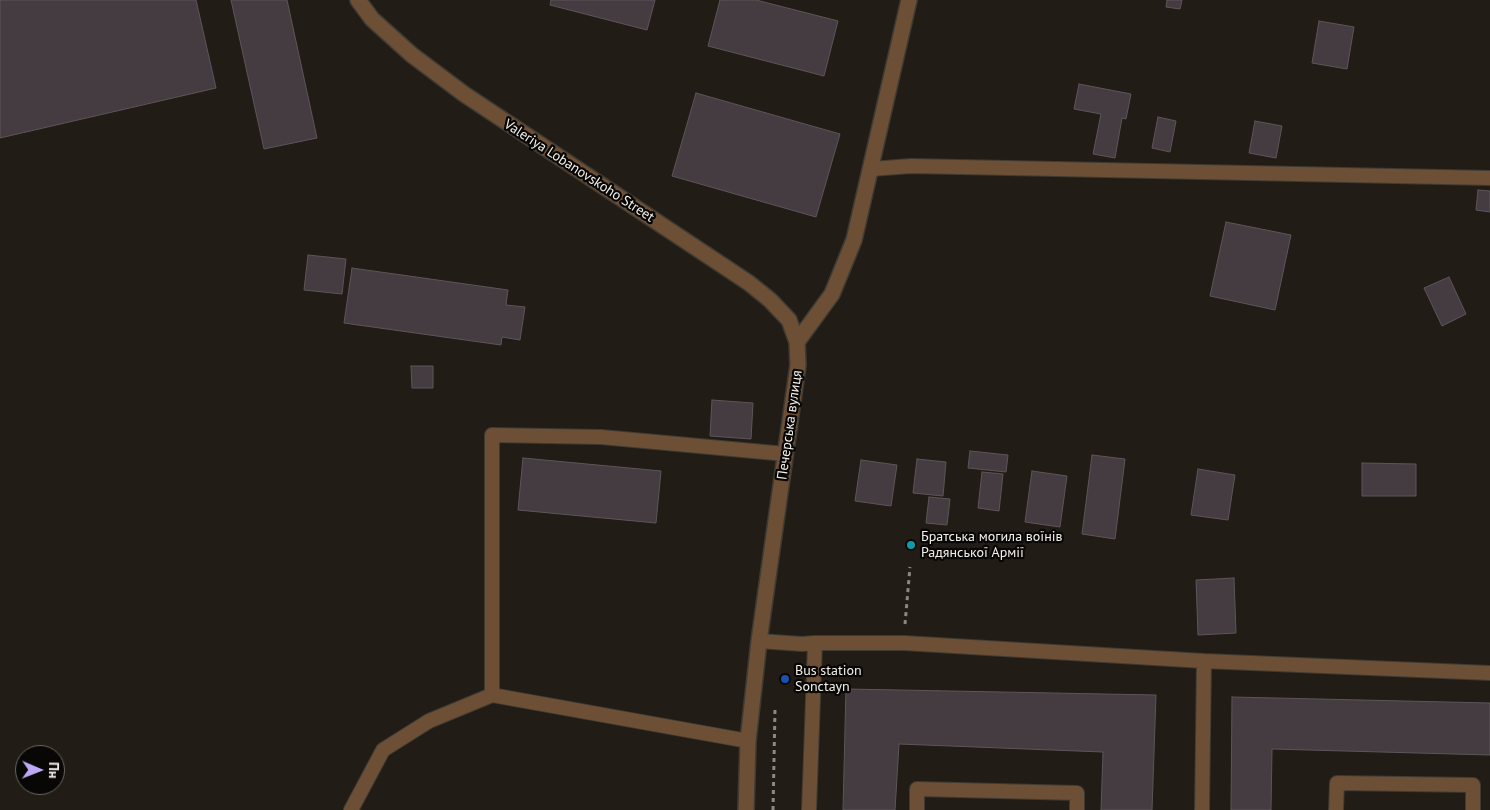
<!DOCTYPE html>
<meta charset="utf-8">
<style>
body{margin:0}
#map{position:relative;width:1490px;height:810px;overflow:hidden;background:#211d16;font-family:"PT Sans",sans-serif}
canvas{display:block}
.north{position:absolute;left:15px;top:745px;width:50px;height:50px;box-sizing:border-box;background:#090705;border:1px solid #676461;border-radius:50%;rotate:91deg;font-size:14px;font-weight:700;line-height:20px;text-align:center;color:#f3f0ec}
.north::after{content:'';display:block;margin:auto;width:18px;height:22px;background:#bda9f5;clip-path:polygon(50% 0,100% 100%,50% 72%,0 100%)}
</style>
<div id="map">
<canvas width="1490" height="810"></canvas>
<div class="north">Пн</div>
</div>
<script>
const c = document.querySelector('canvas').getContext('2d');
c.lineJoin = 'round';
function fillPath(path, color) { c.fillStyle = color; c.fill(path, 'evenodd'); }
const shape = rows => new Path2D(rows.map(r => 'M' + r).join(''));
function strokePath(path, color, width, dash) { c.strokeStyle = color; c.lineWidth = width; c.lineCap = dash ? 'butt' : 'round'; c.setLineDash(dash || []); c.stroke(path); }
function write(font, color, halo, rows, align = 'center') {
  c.font = font + ' "PT Sans",sans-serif'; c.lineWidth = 4.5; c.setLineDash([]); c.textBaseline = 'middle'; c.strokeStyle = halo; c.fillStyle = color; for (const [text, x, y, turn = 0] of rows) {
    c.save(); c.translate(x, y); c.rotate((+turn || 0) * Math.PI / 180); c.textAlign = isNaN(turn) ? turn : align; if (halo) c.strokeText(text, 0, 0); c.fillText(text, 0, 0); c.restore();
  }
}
const building = shape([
 [0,0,196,0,216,88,0,138,0,0],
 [231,0,287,0,317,138,264,149,231,0],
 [551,0,655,0,647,30,550,5,551,0],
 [720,0,756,0,838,21,824,76,708,46,720,0],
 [1167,0,1182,0,1180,9,1166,7,1167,0],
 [1319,21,1354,27,1347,69,1312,63,1319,21],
 [1079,84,1131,94,1126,119,1122,118,1115,158,1093,154,1101,114,1074,109,1079,84],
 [696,93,840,134,816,217,672,176,696,93],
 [1158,117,1176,121,1170,152,1152,148,1158,117],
 [1255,121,1282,126,1276,158,1249,153,1255,121],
 [1478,190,1490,191,1490,212,1476,210,1478,190],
 [1226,222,1291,235,1275,310,1210,296,1226,222],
 [308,255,346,259,342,294,304,290,308,255],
 [352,268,508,290,506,305,525,307,520,340,502,337,501,345,344,323,352,268],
 [1449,277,1466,314,1442,326,1424,288,1449,277],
 [411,366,433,366,433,388,412,388,411,366],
 [712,400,753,403,751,439,710,436,712,400],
 [970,451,1008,455,1006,472,968,468,970,451],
 [1092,455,1125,459,1115,539,1082,534,1092,455],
 [523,458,661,471,656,523,518,510,523,458],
 [917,459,946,462,943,496,913,493,917,459],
 [861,460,897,465,891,506,855,501,861,460],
 [1362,463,1416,464,1416,496,1362,496,1362,463],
 [1198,469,1235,475,1228,520,1191,515,1198,469],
 [1032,471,1067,476,1060,527,1025,522,1032,471],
 [982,472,1003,474,999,511,978,508,982,472],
 [929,497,950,499,947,525,926,523,929,497],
 [1234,578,1236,633,1198,635,1196,580,1234,578],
 [846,689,1156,695,1152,810,1101,810,1103,752,899,744,895,810,843,810,846,689],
 [1232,697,1490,703,1490,755,1272,749,1271,810,1231,810,1232,697]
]);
const path = shape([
 [905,624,910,567],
 [773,810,775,709]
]);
const lane = shape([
 [871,169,911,166,1490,178],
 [759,641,802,644,815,643,904,643,1204,661,1202,810],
 [1204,661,1490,673],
 [492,695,492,435,601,437,786,454],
 [351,810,383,750,429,721,492,695,748,741],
 [809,810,815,643],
 [917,810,917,789,1077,793,1077,810],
 [1336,810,1337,783,1473,785,1473,810]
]);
const street = shape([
 [358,0,372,19,412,55,464,94,749,283,770,300,789,320,797,342,798,365,759,641,748,741,746,810],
 [797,342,832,294,854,240,909,0]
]);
const markers = [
 [911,545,5,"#0f9aa8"],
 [785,679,5,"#1a4fb4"]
];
const streetNames = [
 ["Valeriya Lobanovskoho Street",579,171,33],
 ["Печерська вулиця",790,425,-82]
];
const poiNames = [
 ["Братська могила воїнів",921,537],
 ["Радянської Армії",921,553],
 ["Bus station",795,671],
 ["Sonctayn",795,687]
];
fillPath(building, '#453c41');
strokePath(building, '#5e555a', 1);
strokePath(lane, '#3e3b34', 16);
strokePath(street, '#3e3b34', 18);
strokePath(path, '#8b8782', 3, [4, 4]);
strokePath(lane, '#6c4f35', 14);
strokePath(street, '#6c4f35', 15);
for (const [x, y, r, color] of markers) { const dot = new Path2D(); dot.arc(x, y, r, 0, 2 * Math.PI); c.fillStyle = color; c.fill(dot); strokePath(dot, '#090705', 2); }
write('14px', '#f3f0ec', '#090705', streetNames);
write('14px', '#f3f0ec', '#090705', poiNames, 'left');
</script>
